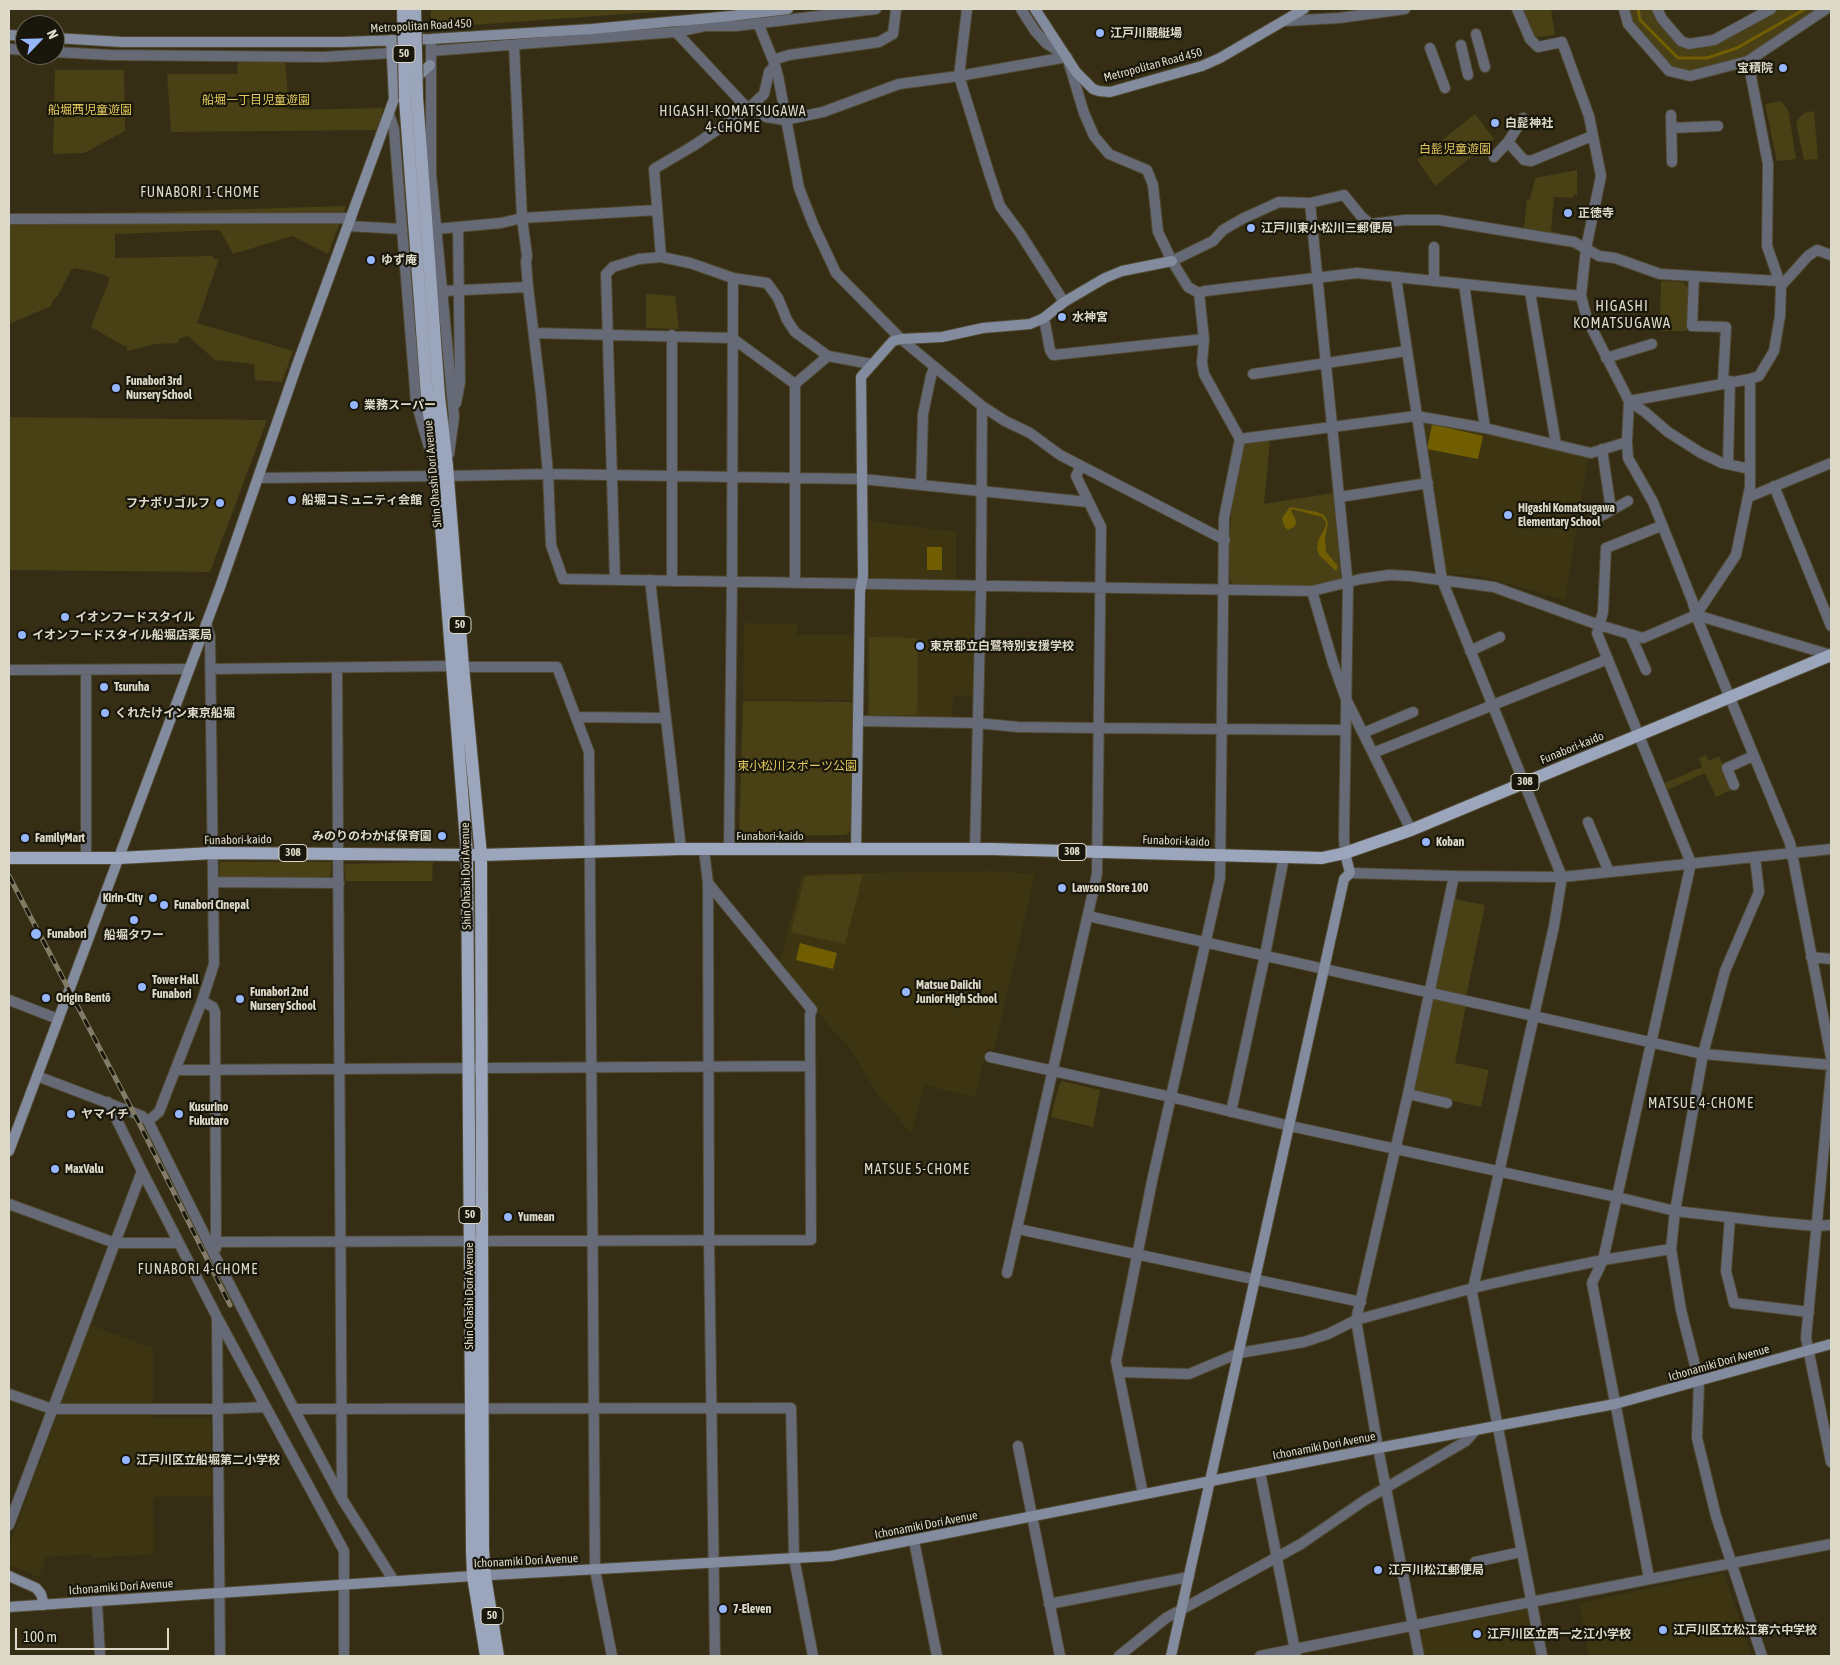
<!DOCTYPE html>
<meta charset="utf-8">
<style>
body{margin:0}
#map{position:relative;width:1840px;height:1665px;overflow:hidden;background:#352e14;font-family:"Asap Condensed",sans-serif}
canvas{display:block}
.frame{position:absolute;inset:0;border:10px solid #ddd9c9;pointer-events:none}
.north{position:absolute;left:15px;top:15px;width:50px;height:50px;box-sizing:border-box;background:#19170b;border:1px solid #676557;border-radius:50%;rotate:66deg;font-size:14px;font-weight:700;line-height:20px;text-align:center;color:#ddd9c9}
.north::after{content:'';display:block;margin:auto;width:18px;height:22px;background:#96b6fd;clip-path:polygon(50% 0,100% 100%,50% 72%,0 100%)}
.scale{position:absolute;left:15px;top:1628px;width:154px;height:22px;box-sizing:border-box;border:2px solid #ddd9c9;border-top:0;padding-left:6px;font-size:15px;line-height:18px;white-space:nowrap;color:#ddd9c9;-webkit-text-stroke:4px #19170b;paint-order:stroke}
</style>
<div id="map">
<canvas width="1840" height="1665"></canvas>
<div class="frame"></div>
<div class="north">N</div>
<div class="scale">100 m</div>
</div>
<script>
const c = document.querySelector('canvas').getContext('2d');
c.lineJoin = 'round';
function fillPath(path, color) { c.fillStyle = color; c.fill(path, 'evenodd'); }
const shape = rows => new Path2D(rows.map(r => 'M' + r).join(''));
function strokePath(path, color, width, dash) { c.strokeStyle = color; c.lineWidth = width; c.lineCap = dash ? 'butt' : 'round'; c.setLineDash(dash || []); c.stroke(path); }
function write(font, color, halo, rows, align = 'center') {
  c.font = font + ' "Asap Condensed","Noto Sans JP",sans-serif'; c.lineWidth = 4.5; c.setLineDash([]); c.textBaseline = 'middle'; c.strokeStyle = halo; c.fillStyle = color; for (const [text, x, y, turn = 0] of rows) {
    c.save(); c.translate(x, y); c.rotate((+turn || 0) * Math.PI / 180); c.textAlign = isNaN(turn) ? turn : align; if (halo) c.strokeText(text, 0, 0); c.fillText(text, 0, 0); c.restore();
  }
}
const built = shape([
 [1427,420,1588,457,1565,600,1482,576,1446,574,1423,427],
 [869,521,956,532,956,589,971,590,975,597,973,695,953,696,952,719,867,716,867,593,870,590,870,575],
 [744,623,797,624,797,635,855,635,855,700,743,699],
 [988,871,1035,874,994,1050,986,1049,976,1094,972,1097,924,1085,912,1131,909,1131,877,1093,847,1044,827,1024,780,961,802,874],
 [90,1325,153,1348,153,1418,208,1418,211,1423,211,1496,154,1497,153,1500,154,1554,91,1558,90,1554,46,1557,39,1577,9,1565,9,1547],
 [1724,1573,1751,1656,1589,1656,1579,1603],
 [1528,1609,1537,1656,1423,1656,1420,1638,1423,1630]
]);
const green = shape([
 [431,9,693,9,431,28],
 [1523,9,1551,9,1555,35,1537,37,1533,32],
 [1627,9,1654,9,1686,47,1694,49,1707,47,1742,32,1781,9,1822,9,1746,58,1689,73,1671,68,1631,23],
 [285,59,289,110,383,108,378,130,171,132,167,74,237,74,238,61],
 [55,70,124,70,125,131,84,153,53,154],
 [1781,101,1787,108,1789,114,1796,159,1777,161,1765,104],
 [1814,111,1818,159,1804,160,1796,122,1804,113],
 [1475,114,1494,139,1435,186,1417,160],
 [1577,170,1577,195,1573,195,1573,198,1554,197,1551,231,1559,233,1559,235,1525,229,1524,227,1527,199,1530,200,1535,178],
 [346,206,328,254,292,236,233,254,220,230,115,234,115,258,214,256,213,259,219,259,197,323,293,351,282,382,255,380,254,364,215,360,188,336,179,339,178,343,155,344,127,351,127,346,124,346,91,327,110,278,102,274,75,268,71,270,57,297,54,298,51,306,9,324,9,219,116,220,118,213],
 [1661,281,1683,282,1688,288,1687,331,1660,331],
 [646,294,675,296,679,329,646,328],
 [9,417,267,420,210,572,9,570],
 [1270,440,1264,504,1333,493,1341,580,1314,586,1235,585,1230,581,1229,545,1232,507,1243,448,1246,443],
 [869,637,918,638,917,715,869,715],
 [743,701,855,702,852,829,846,835,739,836],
 [1706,755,1709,761,1719,756,1733,789,1716,797,1705,773,1665,791,1662,784,1702,767,1699,758],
 [220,862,332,862,330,879,219,884],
 [433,862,432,881,346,881,344,864],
 [863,874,845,944,791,932,805,876],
 [1454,899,1485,905,1466,997,1434,990],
 [1434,999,1466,1005,1455,1063,1489,1070,1481,1107,1413,1092],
 [1062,1081,1100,1090,1093,1127,1051,1117,1059,1085]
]);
const water = shape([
 [1432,424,1483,436,1478,459,1427,449],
 [1290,507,1317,512,1324,515,1328,522,1325,538,1326,552,1338,566,1336,571,1319,555,1317,548,1318,541,1325,528,1326,522,1322,517,1292,509,1291,511,1295,518,1296,524,1294,527,1288,530,1284,526,1282,518],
 [927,547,942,547,942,570,927,570],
 [800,943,837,953,833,969,796,960]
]);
const stream = shape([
 [1638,9,1640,20,1678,58,1707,58,1737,48,1805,9]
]);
const street = shape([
 [967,9,959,76,989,173,1000,206,1020,233,1064,302],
 [1021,9,1035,31,1046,43,1067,57,1084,113,1094,136,1109,154,1147,170,1153,185,1158,232,1172,261,1188,287,1199,293,1204,339,1202,363,1204,374,1240,439,1224,518,1220,878,1152,1181,1116,1361,1143,1494],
 [1517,9,1530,39,1538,47,1562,42,1589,116,1601,176,1586,248,1581,296,1587,319,1629,401,1627,442,1628,458,1653,502,1692,600,1699,623,1790,843,1831,1057],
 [1624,9,1628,24,1669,71,1690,76,1748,61,1826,9],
 [1657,9,1662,19,1681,41,1689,44,1714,40,1771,9],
 [1285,21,1339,18,1405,9],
 [758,23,775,65,778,76,799,188,813,224,836,273,901,339,982,406,1005,421,1030,433,1060,455,1225,540],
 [676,32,748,109,766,117,785,120,823,112,899,84,959,76,1067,57],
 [1476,34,1485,67],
 [431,45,431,173,454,417,449,454],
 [514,45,522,218,527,256,526,262,528,287,541,395,548,474,551,545,563,579,1312,591,1361,579,1389,575,1410,576,1494,587,1599,625,1643,638,1696,615,1831,655],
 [1461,45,1468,75],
 [1430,48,1445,88],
 [9,49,25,50],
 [431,51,676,32,705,26,736,26,876,9],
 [55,52,111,55,323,57,392,53],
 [773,60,789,55,879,42,893,34,896,9],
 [389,114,394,129,416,402,429,447],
 [1671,115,1672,162],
 [1671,128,1718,126],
 [1508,142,1524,160,1531,161,1592,136],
 [1494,157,1508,142,1523,118],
 [1310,203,1348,587,1344,838,1345,853],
 [9,219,351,218],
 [348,226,402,229],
 [436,229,501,223,522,218,657,210],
 [661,257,654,169,693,146,748,109,764,94,769,72,775,65],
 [1172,261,1213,241,1223,230,1242,219,1279,202,1310,203,1344,195,1361,216,1370,224,1404,220,1439,220,1574,242,1599,256,1615,258,1660,274,1779,281],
 [1694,276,1692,326,1726,327,1723,382],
 [1396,278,1442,580,1562,877,1554,926,1472,1293,1542,1656],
 [1434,281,1434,247],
 [1464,284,1485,428],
 [1781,286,1808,256,1817,250,1831,255],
 [442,291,528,287],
 [1530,292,1556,444],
 [1199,293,1205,291,1357,273,1581,296],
 [1044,318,1050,350,1053,355,1204,339],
 [534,333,732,338,795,384,795,583],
 [1606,358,1652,344],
 [1253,374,1407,351],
 [795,384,828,356],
 [1629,401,1645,412,1668,432,1701,453,1722,463,1750,469],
 [1629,401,1750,379],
 [456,403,460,382,458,227],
 [1240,439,1416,416,1485,428,1591,453,1627,442],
 [1602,449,1611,510],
 [1728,464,1730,381],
 [448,476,548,474,862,479,1088,502],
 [259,478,437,476],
 [921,484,923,414,931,376,934,368],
 [1774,486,1831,626],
 [1340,497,1428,483],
 [1749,497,1831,463],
 [1594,520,1628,501],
 [615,580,606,274,613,267,639,259,661,257,690,263,733,278,767,283,778,298,787,320,795,332,828,356,871,364],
 [650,580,681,849],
 [672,581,672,335],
 [1312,591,1333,663,1346,699,1411,830],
 [1696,615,1736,555,1750,487,1750,379,1759,376,1774,351,1780,316,1781,286,1767,246,1768,164,1748,61],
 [1630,634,1646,670],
 [1470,651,1500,637],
 [463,667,557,667,589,752,595,1570,612,1656],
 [337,668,342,1499],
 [210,669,453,666],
 [9,670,189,669],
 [86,670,86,858],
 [577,717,666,718],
 [858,721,977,723,1018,727,1100,728,1345,730],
 [1363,733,1413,712],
 [1373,753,1608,659],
 [1734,785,1727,768,1753,756],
 [1588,822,1609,872],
 [975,849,981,586,982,406],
 [704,850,708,883,709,1241,715,1656],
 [729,850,732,582,733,278],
 [1755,857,1759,892,1725,971,1703,1054,1675,1211,1671,1249,1681,1310,1699,1381,1697,1438,1716,1516,1762,1656],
 [1350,873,1454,876,1562,877,1831,849],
 [214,882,339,883],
 [1088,916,1703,1054,1831,1065],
 [1811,957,1831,959],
 [9,1000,58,1019],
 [202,1001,213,1007,215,1012,216,1248],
 [990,1057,1171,1097,1290,1126,1617,1197,1675,1211,1771,1222,1816,1226,1831,1225],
 [175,1070,810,1066],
 [1831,1073,1806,1338,1831,1462],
 [37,1076,142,1116,148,1121,159,1112,202,1001,214,964,210,636,206,624],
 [1408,1094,1447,1103],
 [108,1102,142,1171,217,1317,344,1551,344,1656],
 [1231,1112,1265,955,1284,857],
 [148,1121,215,1256,294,1409,342,1499,394,1581],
 [9,1204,115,1243,179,1243],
 [1730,1218,1726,1271,1734,1303,1809,1312],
 [1018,1229,1361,1302],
 [217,1242,811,1240,810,1015,812,1010,708,883],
 [1007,1273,1097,874,1101,527,1076,476,1081,466],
 [217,1318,220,1656],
 [1119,1372,1189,1374,1239,1353,1304,1342,1328,1334,1356,1320,1473,1288,1525,1276,1603,1260,1671,1249],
 [9,1394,52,1409,217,1409,266,1407],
 [294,1409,791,1408,794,1558,813,1656],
 [1018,1446,1060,1656],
 [1260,1472,1296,1655],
 [9,1525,142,1171],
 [914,1541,937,1656],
 [1475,1562,1521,1552],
 [1649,1578,1592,1283,1603,1260,1691,863,1597,633,1603,612,1606,548,1661,526],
 [97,1602,100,1656],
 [1049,1604,1189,1577],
 [1119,1656,1166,1618,1301,1544,1365,1500,1466,1441,1476,1430],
 [1260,1656,1531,1602,1831,1544],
 [1419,1656,1378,1448,1356,1320,1408,1094,1454,876]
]);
const secondary = shape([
 [1035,9,1076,72,1093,89,1099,91,1110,92,1202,66,1220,58,1304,9],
 [9,35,25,36],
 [55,38,122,42,342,42,431,39,592,29,731,16,788,9],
 [413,81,430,65],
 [856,849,860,591,863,576,861,377,893,341,901,339,942,337,983,328,1030,324,1044,318,1064,302,1105,278,1122,271,1172,261],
 [9,1151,220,587,297,365,394,99,391,40],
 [9,1576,36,1588,41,1594,44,1605],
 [9,1607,473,1576,831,1556,1378,1448,1615,1404,1831,1344],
 [1171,1656,1344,879,1350,873,1345,853]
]);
const primary = shape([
 [417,97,439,396,447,466,463,667,481,855,483,1549,485,1576,498,1656],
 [405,99,427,397,437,476,467,854,472,1550,473,1576,486,1656],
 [9,858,119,858,213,853,481,855,681,849,992,849,1322,858,1345,853,1411,830,1831,655]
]);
const rail = shape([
 [9,876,138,1121,230,1305]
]);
const primaryBridge = shape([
 [403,9,405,99],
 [415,9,417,97]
]);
const markers = [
 [1100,33,5,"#96b6fd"],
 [1783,68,5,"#96b6fd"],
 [1495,123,5,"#96b6fd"],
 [1568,213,5,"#96b6fd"],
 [1251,228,5,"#96b6fd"],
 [371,260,5,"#96b6fd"],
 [1062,317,5,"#96b6fd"],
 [116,388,5,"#96b6fd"],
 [354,405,5,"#96b6fd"],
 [292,500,5,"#96b6fd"],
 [220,503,5,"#96b6fd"],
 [1508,515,5,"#96b6fd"],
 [65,617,5,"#96b6fd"],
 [22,635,5,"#96b6fd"],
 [920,646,5,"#96b6fd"],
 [104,687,5,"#96b6fd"],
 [105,713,5,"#96b6fd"],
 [442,836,5,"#96b6fd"],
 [25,838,5,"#96b6fd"],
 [1426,842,5,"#96b6fd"],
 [1062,888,5,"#96b6fd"],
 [153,898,5,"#96b6fd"],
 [164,905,5,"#96b6fd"],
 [134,920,5,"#96b6fd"],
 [36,934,6,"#96b6fd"],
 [142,987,5,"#96b6fd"],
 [906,992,5,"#96b6fd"],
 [46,998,5,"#96b6fd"],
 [240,999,5,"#96b6fd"],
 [71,1114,5,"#96b6fd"],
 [179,1114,5,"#96b6fd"],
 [55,1169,5,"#96b6fd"],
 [508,1217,5,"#96b6fd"],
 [126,1460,5,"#96b6fd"],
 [1378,1570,5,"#96b6fd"],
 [723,1609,5,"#96b6fd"],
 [1663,1630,5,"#96b6fd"],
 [1477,1634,5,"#96b6fd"]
];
const shields = [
 [404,54,22],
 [460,625,22],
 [1525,782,28],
 [1072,852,28],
 [293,853,28],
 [470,1215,22],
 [492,1616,22]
];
const shieldNames = [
 ["50",404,54],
 ["50",460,625],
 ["308",1525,782],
 ["308",1072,852],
 ["308",293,853],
 ["50",470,1215],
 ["50",492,1616]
];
const streetNames = [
 ["Metropolitan Road 450",421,26,-3],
 ["Metropolitan Road 450",1153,65,-15],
 ["Shin Ohashi Dori Avenue",433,474,-95],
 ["Funabori-kaido",1572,748,-22],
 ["Funabori-kaido",770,836],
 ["Funabori-kaido",238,840,-1],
 ["Funabori-kaido",1176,841,2],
 ["Shin Ohashi Dori Avenue",466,876,-91],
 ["Shin Ohashi Dori Avenue",469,1296,-90],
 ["Ichonamiki Dori Avenue",1719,1363,-16],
 ["Ichonamiki Dori Avenue",1324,1446,-11],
 ["Ichonamiki Dori Avenue",926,1525,-11],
 ["Ichonamiki Dori Avenue",526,1561,-3],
 ["Ichonamiki Dori Avenue",121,1587,-4]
];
const poiNames = [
 ["江戸川競艇場",1110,33],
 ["宝積院",1773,68,"right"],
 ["白髭神社",1505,123],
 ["正徳寺",1578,213],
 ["江戸川東小松川三郵便局",1261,228],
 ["ゆず庵",381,260],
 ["水神宮",1072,317],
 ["Funabori 3rd",126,381],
 ["Nursery School",126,395],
 ["業務スーパー",364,405],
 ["船堀コミュニティ会館",302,500],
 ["フナボリゴルフ",210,503,"right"],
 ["Higashi Komatsugawa",1518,508],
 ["Elementary School",1518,522],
 ["イオンフードスタイル",75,617],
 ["イオンフードスタイル船堀店薬局",32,635],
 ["東京都立白鷺特別支援学校",930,646],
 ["Tsuruha",114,687],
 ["くれたけイン東京船堀",115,713],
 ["みのりのわかば保育園",432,836,"right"],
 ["FamilyMart",35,838],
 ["Koban",1436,842],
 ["Lawson Store 100",1072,888],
 ["Kirin-City",143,898,"right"],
 ["Funabori Cinepal",174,905],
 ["Funabori",47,934],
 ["船堀タワー",134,935,"center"],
 ["Tower Hall",152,980],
 ["Funabori",152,994],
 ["Matsue Daiichi",916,985],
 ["Junior High School",916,999],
 ["Funabori 2nd",250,992],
 ["Nursery School",250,1006],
 ["Origin Bentō",56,998],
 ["Kusurino",189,1107],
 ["Fukutaro",189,1121],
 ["ヤマイチ",81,1114],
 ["MaxValu",65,1169],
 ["Yumean",518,1217],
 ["江戸川区立船堀第二小学校",136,1460],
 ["江戸川松江郵便局",1388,1570],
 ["7-Eleven",733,1609],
 ["江戸川区立松江第六中学校",1673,1630],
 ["江戸川区立西一之江小学校",1487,1634]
];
const parkNames = [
 ["船堀一丁目児童遊園",256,100],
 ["船堀西児童遊園",90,110],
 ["白髭児童遊園",1455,149],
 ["東小松川スポーツ公園",797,766]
];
const neighbourhoodNames = [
 ["HIGASHI-KOMATSUGAWA",733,112],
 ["4-CHOME",733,128],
 ["FUNABORI 1-CHOME",200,193],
 ["MATSUE 4-CHOME",1701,1104],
 ["MATSUE 5-CHOME",917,1170],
 ["FUNABORI 4-CHOME",198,1270]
];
const quarterNames = [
 ["HIGASHI",1622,306],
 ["KOMATSUGAWA",1622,323]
];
fillPath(built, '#3d3411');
fillPath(green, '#4a4015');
fillPath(water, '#715e02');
strokePath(stream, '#715e02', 3);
strokePath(street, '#504931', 12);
strokePath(secondary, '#504931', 12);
strokePath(primary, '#504931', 14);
strokePath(street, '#656a76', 10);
strokePath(secondary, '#838c9e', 10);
strokePath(primary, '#9ba6bd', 12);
strokePath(rail, '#827c67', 5);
strokePath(rail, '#19170b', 3, [9]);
strokePath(primaryBridge, '#504931', 14, []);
strokePath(primaryBridge, '#9ba6bd', 12);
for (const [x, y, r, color] of markers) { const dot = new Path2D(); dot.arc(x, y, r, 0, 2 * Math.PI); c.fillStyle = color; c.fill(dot); strokePath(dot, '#19170b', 2); }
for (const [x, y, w] of shields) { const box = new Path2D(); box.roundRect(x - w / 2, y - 8.5, w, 17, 4); c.fillStyle = '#19170b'; c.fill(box); strokePath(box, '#ddd9c9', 1); }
write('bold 11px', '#ddd9c9', null, shieldNames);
write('12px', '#ddd9c9', '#19170b', streetNames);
write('bold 12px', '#ddd9c9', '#19170b', poiNames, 'left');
write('12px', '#e4c95f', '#19170b', parkNames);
c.letterSpacing = '1px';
write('14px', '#ddd9c9', '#19170b', neighbourhoodNames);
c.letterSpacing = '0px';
c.letterSpacing = '1px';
write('15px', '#ddd9c9', '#19170b', quarterNames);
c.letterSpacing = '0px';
</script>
